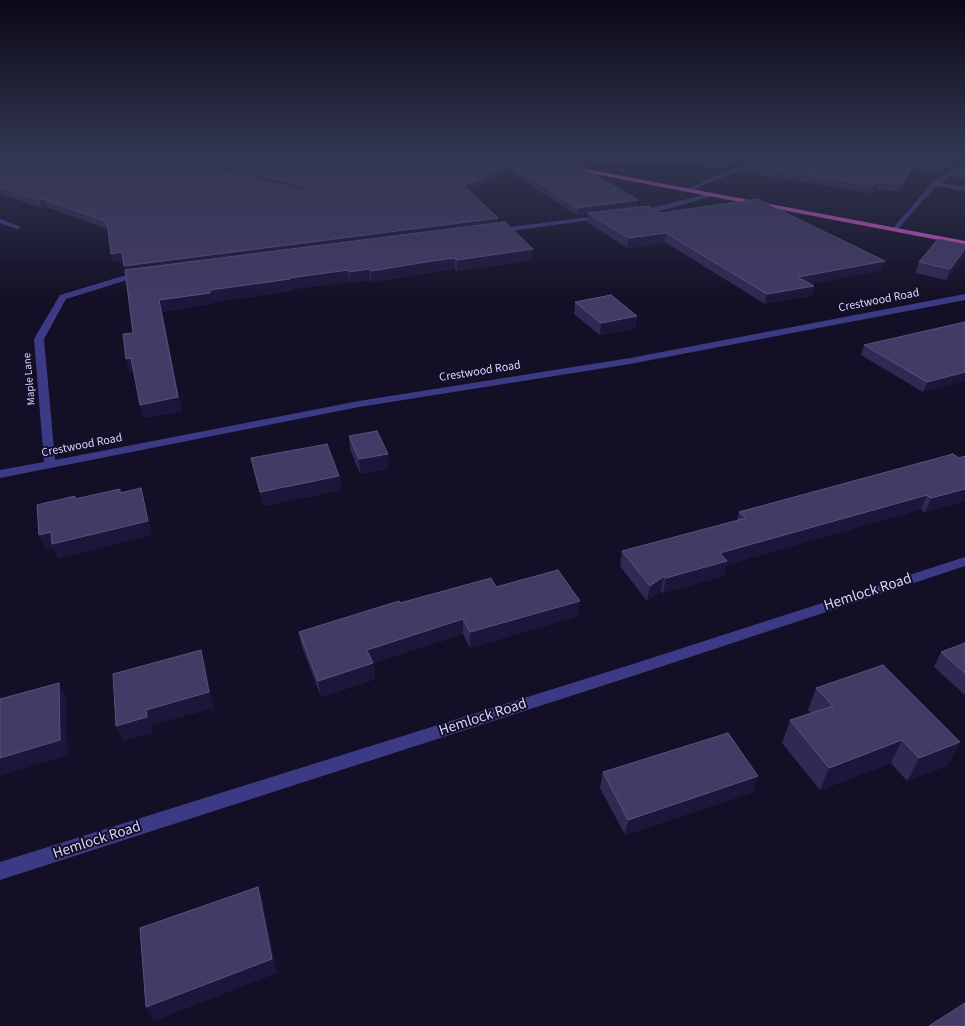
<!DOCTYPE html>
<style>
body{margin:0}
canvas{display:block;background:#130f26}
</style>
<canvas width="965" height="1026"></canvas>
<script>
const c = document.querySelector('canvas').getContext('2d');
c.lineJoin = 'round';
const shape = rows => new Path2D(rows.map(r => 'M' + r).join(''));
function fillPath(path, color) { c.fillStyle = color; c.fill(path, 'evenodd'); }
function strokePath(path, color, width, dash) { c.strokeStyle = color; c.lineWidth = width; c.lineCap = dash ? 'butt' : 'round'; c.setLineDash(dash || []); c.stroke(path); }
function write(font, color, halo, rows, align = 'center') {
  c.font = font + ' "Source Sans 3",sans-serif'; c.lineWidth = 4; c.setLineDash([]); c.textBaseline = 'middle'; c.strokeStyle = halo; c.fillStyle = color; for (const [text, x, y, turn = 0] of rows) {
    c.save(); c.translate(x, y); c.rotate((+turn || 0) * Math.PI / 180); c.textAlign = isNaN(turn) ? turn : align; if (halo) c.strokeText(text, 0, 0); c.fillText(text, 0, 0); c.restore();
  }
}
const service = shape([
 [755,160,757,163,689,191,684,190,755,160]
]);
const minor = shape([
 [539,155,552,155,524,161,521,159,539,155],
 [965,162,965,167,940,183,965,187,965,191,936,186,897,230,893,230,893,228,932,183,965,162],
 [711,193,713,194,713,196,664,210,638,214,635,212,711,193],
 [604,215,606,216,606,218,495,233,491,231,495,229,604,215],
 [0,219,19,226,21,227,17,229,0,223,0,219],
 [142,274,146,276,145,278,127,280,66,299,44,339,55,460,359,401,630,358,965,294,965,300,630,364,359,407,0,478,0,470,44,462,34,339,60,295,123,276,142,274],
 [965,557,965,566,642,673,0,880,0,862,633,664,965,557]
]);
const trunk = shape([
 [570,166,965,241,965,245,568,169,567,168,570,166]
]);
const wall = shape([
 [0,155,535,155,527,156,521,155,543,159,543,155,965,155,941,175,912,169,899,191,876,190,872,193,739,172,741,165,762,155,727,170,647,157,584,167,580,166,637,207,882,270,810,284,814,286,811,296,765,304,665,242,627,248,587,222,588,214,577,215,510,172,470,190,498,223,532,260,457,271,455,269,432,272,371,282,370,280,350,283,349,282,291,289,292,291,212,302,213,304,162,312,182,411,144,418,140,405,134,371,129,372,133,333,126,270,124,261,113,262,108,229,46,207,42,208,0,194],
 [965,164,965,180,952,177,955,170],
 [964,256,946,280,915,273,919,262],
 [575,302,636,328,600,335,574,314],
 [965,322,923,392,861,355,864,345],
 [349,436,389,468,360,474,350,449],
 [953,454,925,513,921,509,726,565,724,576,663,593,661,591,647,601,620,566,622,551,737,521,739,512],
 [251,458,339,476,341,490,263,506],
 [496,587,578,616,470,648,463,634,373,663,375,679,321,697,302,647,299,632,400,603],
 [965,643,965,695,934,667,941,652],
 [816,688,948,765,907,781,891,763,820,790,782,743,790,720,811,713,808,710],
 [603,772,753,792,625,835,600,788]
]);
const shadedWall = shape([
 [618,155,647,155,647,157,584,167,584,160],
 [748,155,762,155,727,170,728,163],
 [965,155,965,160,941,175,944,168],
 [914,162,912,169,899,191,902,184],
 [510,165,510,172,465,193,464,186],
 [878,182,876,190,872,193,874,185],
 [43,199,46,207,42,208,40,200],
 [638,200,637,208,577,215,578,208],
 [498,218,498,226,127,274,124,266],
 [666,233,665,242,627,248,628,238],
 [533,249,532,260,457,271,457,260],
 [965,249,964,256,946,280,950,269],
 [122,252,125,260,113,262,111,254],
 [455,258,455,269,432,272,371,282,371,271,432,261],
 [885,261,882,270,796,287,798,277],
 [369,269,370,280,350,283,349,272],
 [348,270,349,282,291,289,292,291,212,302,213,304,162,312,182,411,144,418,140,405,159,300,210,290,289,278],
 [814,286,811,296,765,304,767,294],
 [637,316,636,328,600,335,601,323],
 [131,358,135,371,129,372,126,359],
 [965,372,965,381,923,392,927,382],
 [388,454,389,468,360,474,359,459],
 [339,476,341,490,263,506,260,492],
 [141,488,145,502,152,535,58,559,53,548,45,550,39,535],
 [965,489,965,501,925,513,931,498],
 [927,495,921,509,726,565,724,576,663,593,666,578,720,553],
 [664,576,661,591,647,601,650,586],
 [580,601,578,616,470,648,470,632],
 [463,619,463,634,368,665,367,650],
 [201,650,205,665,214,708,152,725,153,733,123,741,116,726,146,710],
 [373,663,375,679,321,697,318,681],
 [59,683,66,699,68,755,0,776,0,758],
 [902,740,891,763,820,790,829,768],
 [960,742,948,765,907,781,919,758],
 [758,776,753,792,625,835,628,820],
 [258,887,263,901,277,973,154,1021,146,1007]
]);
const building = shape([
 [0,155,160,155,303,191,308,187,183,155,519,155,578,165,638,200,578,208,510,165,464,186,498,218,124,266,122,252,111,254,107,222,43,199,40,200,0,187,0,155],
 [558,155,618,155,584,160,558,155],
 [676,155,748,155,728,163,676,155],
 [763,155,965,155,944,168,914,162,902,184,878,182,874,185,741,165,763,155],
 [965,164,965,172,955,170,965,164],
 [757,199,885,261,798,277,814,286,767,294,666,233,628,238,588,213,648,206,661,213,757,199],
 [505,222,533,249,457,260,455,258,432,261,371,271,369,269,349,272,348,270,289,278,290,279,210,290,210,293,159,300,178,397,140,405,131,358,126,359,123,334,133,333,125,270,505,222],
 [938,239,965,244,965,249,950,269,919,262,938,239],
 [611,295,637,316,601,323,575,302,611,295],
 [965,322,965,372,927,382,864,345,965,322],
 [377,431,388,454,359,459,349,436,377,431],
 [327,444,339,476,260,492,251,458,327,444],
 [953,454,959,458,965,456,965,489,931,498,927,495,720,553,727,561,666,578,664,576,650,586,622,551,746,518,739,512,953,454],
 [141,488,148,521,52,544,51,532,39,535,37,505,75,496,75,499,120,489,120,493,141,488],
 [558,570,580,601,470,632,463,619,367,650,373,663,318,681,299,632,399,601,400,603,491,578,496,587,558,570],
 [965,643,965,673,941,652,965,643],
 [201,650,209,692,146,710,147,717,116,726,113,674,201,650],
 [883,665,960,742,919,758,902,740,829,768,790,720,833,706,816,688,883,665],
 [59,683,60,740,0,758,0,699,59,683],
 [728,733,758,776,628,820,603,772,728,733],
 [258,887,272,959,146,1007,140,928,258,887],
 [965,1003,965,1026,929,1026,965,1003]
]);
const farStreetnames = [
 ["Maple Lane",30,379,-95]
];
const streetNames = [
 ["Crestwood Road",879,301,-11],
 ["Crestwood Road",480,372,-9],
 ["Crestwood Road",82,446,-11]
];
const nearStreetnames = [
 ["Hemlock Road",868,593,-18],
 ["Hemlock Road",483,718,-18],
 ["Hemlock Road",97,841,-18]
];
fillPath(service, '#3d3a85');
fillPath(minor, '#3d3a85');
fillPath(trunk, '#e055d1');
fillPath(wall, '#312854');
fillPath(shadedWall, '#1d163a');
fillPath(building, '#433a66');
strokePath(building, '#5a527e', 1);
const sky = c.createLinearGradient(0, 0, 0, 299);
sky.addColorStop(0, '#0a0815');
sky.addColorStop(0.52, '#333752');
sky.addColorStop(1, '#33375200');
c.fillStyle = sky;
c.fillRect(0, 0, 965, 299);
write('11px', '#d9d4ff', '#130f26', farStreetnames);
write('12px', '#d9d4ff', '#130f26', streetNames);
write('15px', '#d9d4ff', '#130f26', nearStreetnames);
</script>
